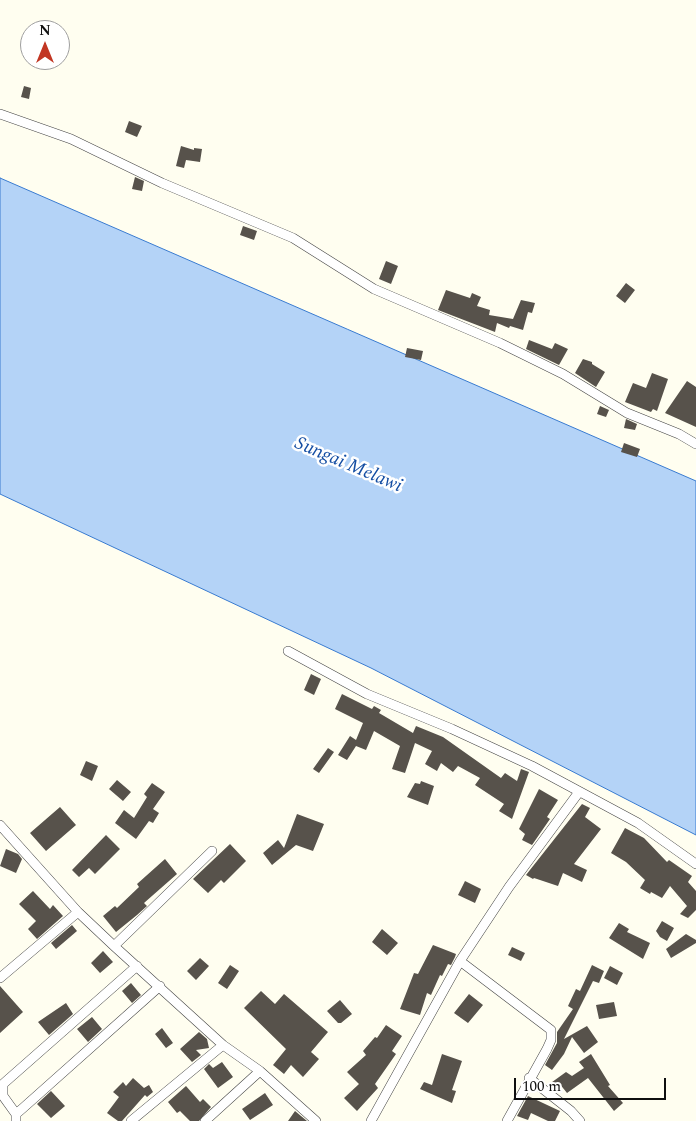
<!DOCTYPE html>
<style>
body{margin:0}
#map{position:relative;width:696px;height:1121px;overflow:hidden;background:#fffef0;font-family:Spectral,serif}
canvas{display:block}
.north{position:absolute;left:20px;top:20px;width:50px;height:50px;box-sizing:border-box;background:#fff;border:1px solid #9f9f9f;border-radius:50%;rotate:0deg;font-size:14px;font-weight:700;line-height:20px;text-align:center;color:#0f0f0f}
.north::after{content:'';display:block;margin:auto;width:18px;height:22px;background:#c23623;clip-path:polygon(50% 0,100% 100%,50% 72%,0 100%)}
.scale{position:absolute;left:514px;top:1078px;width:152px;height:22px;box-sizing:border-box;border:2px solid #0f0f0f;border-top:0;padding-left:6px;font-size:15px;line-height:18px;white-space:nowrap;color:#0f0f0f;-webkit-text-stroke:4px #fff;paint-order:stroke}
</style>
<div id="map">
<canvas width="696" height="1121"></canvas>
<div class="north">N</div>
<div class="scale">100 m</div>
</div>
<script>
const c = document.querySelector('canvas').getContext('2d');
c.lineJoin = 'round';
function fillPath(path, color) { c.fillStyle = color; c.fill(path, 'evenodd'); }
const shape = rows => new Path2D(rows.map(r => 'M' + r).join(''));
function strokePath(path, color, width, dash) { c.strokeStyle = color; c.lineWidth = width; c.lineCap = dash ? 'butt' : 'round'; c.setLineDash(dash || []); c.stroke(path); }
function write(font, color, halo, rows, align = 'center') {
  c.font = font + ' Spectral,serif'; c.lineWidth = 5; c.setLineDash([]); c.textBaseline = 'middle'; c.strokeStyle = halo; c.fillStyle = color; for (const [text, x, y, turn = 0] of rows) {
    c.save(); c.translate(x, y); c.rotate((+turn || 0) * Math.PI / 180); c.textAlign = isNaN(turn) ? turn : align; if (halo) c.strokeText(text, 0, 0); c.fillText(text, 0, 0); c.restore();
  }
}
const water = shape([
 [0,178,696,481,696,835,371,668,0,494,0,178]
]);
const building = shape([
 [24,86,31,88,29,99,21,97],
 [129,121,142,126,137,137,125,132],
 [181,146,194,150,194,148,202,149,200,162,186,160,184,168,176,166],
 [135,177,144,181,142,191,132,189],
 [243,226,257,231,254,240,240,235],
 [386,261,398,266,391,284,379,279],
 [626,283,635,290,625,303,616,296],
 [446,290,470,298,472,293,481,297,477,306,490,310,489,315,513,319,521,300,535,303,532,313,528,312,523,330,510,326,509,328,497,323,495,332,438,310],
 [529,340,552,349,555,343,568,349,559,365,526,349],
 [407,348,423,351,421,360,405,357],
 [583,359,592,362,592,364,605,372,596,387,575,373],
 [652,373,668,379,657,411,653,409,651,412,625,402,633,383,646,388],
 [687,381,696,387,696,427,665,413],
 [600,406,609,410,606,417,597,414],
 [626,419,637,424,635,430,624,428],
 [624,443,640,449,637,457,621,452],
 [311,674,321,679,314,695,304,690],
 [342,694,372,709,374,706,381,710,379,713,413,733,416,726,443,737,501,778,505,773,517,781,521,769,529,772,512,819,499,811,504,804,475,785,480,778,458,766,453,772,441,763,437,771,425,764,432,751,415,743,405,773,392,769,400,746,374,731,366,750,356,746,347,760,338,755,350,736,356,740,363,723,335,709],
 [328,748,334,752,319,773,313,769],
 [86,761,98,766,92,781,80,775],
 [117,780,131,792,123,801,109,789],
 [421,781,434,786,428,805,407,797,415,783,420,784],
 [152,783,165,792,153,809,159,813,153,823,149,821,136,839,115,823,124,810,134,818,147,797,144,794],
 [539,789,558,800,547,817,550,819,532,845,522,840,525,834,519,829],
 [582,804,590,808,585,817,601,829,574,864,587,870,582,882,563,873,558,886,534,878,533,879,526,875],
 [60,807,76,825,46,851,30,833],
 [297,814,324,824,313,851,296,845,272,865,263,853,278,840,284,848],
 [625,828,644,838,667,862,669,860,692,876,688,882,696,891,696,910,688,918,680,914,687,906,670,886,662,898,651,892,650,894,640,888,645,880,626,862,611,853],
 [106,835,120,849,95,874,89,868,79,877,72,870],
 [230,844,246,861,224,883,221,880,208,893,193,879],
 [6,849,18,854,22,859,16,873,0,866],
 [165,859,177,874,144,903,147,906,137,915,116,932,103,916,115,906,117,908,139,887,137,884],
 [465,881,481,889,475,903,458,895],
 [33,891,50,909,53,905,63,916,37,939,28,929,36,921,19,904],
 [662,921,674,928,667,941,660,937,656,931],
 [619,923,629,929,627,932,650,943,643,959,609,938],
 [72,925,77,931,56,949,51,943],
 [382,929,398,943,387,955,372,942],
 [686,934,696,940,696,943,671,958,666,949],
 [433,945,456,954,455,957,451,965,448,964,442,976,440,975,431,995,427,993,420,1015,400,1009,414,973,418,974],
 [512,947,525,953,521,961,508,955],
 [103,951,113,962,100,973,91,963],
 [200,958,209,966,196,980,187,971],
 [230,965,239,971,227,989,218,983],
 [592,965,604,971,599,983,593,981,564,1039,587,1026,598,1042,584,1053,572,1037,564,1054,552,1070,545,1065,557,1043,557,1032,573,1009,568,1006,576,989,580,991],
 [610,966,623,973,617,985,604,978],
 [131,983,141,995,132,1003,122,991],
 [0,986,23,1012,0,1033],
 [261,991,275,1004,284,994,328,1032,311,1052,319,1059,303,1077,291,1065,284,1074,273,1065,286,1049,244,1008],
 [469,994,483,1005,468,1023,454,1013],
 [340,1000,352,1014,341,1023,338,1023,327,1011],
 [614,1002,617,1016,599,1019,596,1005],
 [66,1003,73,1014,49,1035,38,1022],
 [92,1017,102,1029,88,1042,77,1029],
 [386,1025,402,1036,392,1051,396,1054,375,1084,378,1088,357,1111,344,1098,359,1084,347,1072,366,1055,363,1051,375,1037,377,1038],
 [162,1028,173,1043,166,1048,155,1034],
 [199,1032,207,1039,209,1048,196,1050,201,1055,192,1062,180,1049],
 [442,1054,462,1061,452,1090,456,1091,452,1103,420,1089,424,1082,432,1085],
 [591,1054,610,1085,608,1086,623,1103,614,1111,588,1078,567,1093,559,1083,555,1090,548,1085,566,1072,572,1076,584,1068,579,1062],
 [222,1062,233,1077,218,1088,204,1069,209,1064,213,1068],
 [133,1078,144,1088,149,1085,153,1092,147,1097,145,1095,122,1121,118,1121,107,1113,119,1097,113,1092,123,1082,126,1086],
 [186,1086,200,1102,203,1099,211,1107,199,1121,190,1121,180,1111,177,1113,168,1102],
 [51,1091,65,1106,51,1118,37,1104],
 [265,1093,273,1105,250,1120,242,1109],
 [528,1096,560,1111,555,1121,548,1121,531,1113,528,1120,517,1116],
 [295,1111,307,1121,288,1121]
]);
const street = shape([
 [0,114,71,139,162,183,293,238,374,289,500,343,563,374,627,413,679,434,696,444],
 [288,651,367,694,452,729,532,766,638,823,696,864],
 [0,825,78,912,114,946,223,1045,260,1071,316,1121],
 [114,946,212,851],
 [460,961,551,1030,551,1040,547,1049,507,1121],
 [0,978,78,912],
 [529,1078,571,1111,580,1121],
 [16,1114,3,1096,3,1084,137,966],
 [16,1121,16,1114,23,1108,160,986],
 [131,1121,223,1045],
 [205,1121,260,1071],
 [371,1121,460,961,509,887,579,792]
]);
const waterNames = [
 ["Sungai Melawi",348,466,23]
];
fillPath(water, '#b4d3f7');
strokePath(water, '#397bd0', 1);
fillPath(building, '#57524b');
strokePath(street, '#424242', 10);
strokePath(street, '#fff', 9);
write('italic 19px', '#154ea3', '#fff', waterNames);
</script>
